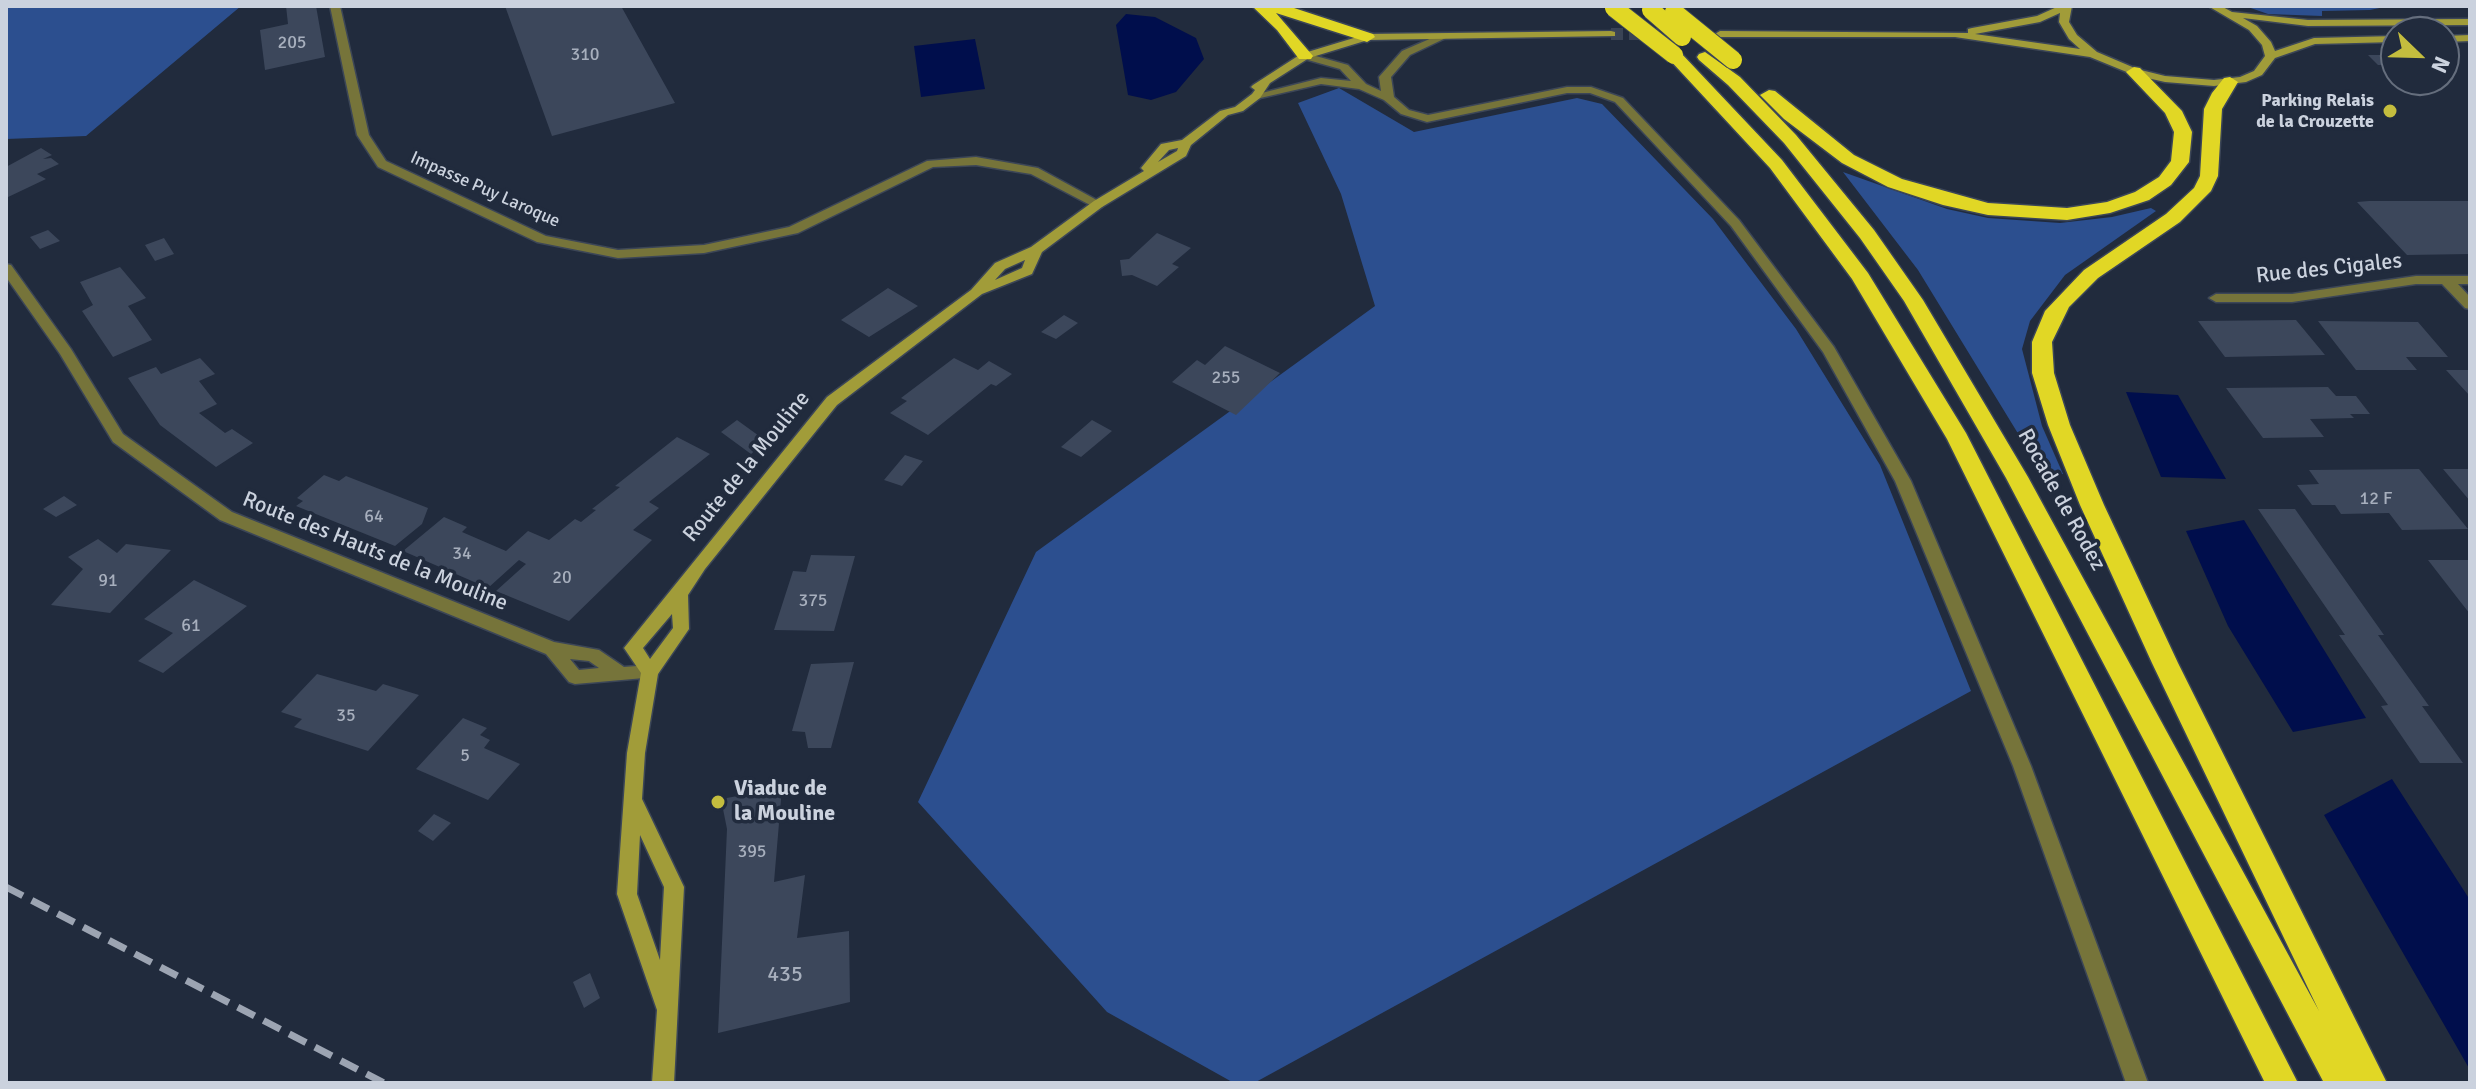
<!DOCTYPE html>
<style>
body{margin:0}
#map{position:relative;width:2476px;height:1089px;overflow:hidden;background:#212b3d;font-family:Signika,sans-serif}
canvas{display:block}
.frame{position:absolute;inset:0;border:8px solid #cbd2de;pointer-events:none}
.north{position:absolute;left:2380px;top:16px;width:80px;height:80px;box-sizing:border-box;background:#212b3d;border:2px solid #656e7d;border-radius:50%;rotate:113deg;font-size:22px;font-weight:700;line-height:32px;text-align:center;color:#cbd2de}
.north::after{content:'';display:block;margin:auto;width:28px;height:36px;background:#c4bd3e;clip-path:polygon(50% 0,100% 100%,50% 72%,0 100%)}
</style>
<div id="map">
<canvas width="2476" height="1089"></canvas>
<div class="frame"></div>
<div class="north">N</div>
</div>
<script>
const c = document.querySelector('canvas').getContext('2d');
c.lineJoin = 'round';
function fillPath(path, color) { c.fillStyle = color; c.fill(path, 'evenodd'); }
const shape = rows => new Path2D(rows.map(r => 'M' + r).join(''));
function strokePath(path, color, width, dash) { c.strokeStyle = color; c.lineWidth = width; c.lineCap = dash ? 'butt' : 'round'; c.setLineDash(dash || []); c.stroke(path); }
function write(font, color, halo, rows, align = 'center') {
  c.font = font + ' Signika,sans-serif'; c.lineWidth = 7; c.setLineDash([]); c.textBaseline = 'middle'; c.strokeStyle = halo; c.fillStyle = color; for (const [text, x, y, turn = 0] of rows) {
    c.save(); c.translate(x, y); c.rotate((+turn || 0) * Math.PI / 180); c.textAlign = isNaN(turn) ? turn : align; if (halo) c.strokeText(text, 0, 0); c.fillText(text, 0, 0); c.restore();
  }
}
const green = shape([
 [6,6,241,6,86,136,6,139],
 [2245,6,2389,6,2370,10,2322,11,2322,16,2268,14],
 [1339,88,1414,132,1577,98,1602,104,1713,219,1796,329,1880,465,1971,691,1254,1083,1234,1083,1107,1012,918,802,1036,552,1375,306,1341,194,1298,103],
 [1843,172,1947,209,1988,218,2060,223,2112,217,2151,208,2156,211,2065,275,2030,321,2022,349,2042,426,2063,474,2044,476,1918,270]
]);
const water = shape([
 [1126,14,1155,17,1196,38,1204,59,1176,92,1151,100,1128,95,1116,25],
 [975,39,985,89,921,97,914,46],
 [2126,392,2178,395,2226,479,2161,477],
 [2244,520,2366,718,2293,732,2228,626,2186,531],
 [2392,779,2470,900,2470,1070,2324,815]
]);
const building = shape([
 [286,6,316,6,325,57,265,70,260,30,288,24],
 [505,6,621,6,675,103,552,136],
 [2368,55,2396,55,2396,65,2378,65],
 [41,148,52,155,43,159,51,158,59,164,37,174,46,179,6,198,6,167],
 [2369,201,2470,201,2470,254,2407,255,2357,202],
 [48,230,60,241,40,249,30,237],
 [1157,233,1191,248,1172,264,1179,267,1157,286,1132,275,1122,276,1120,260,1129,259],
 [164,238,174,254,155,261,145,245],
 [120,267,146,298,128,306,152,340,113,357,82,311,93,305,80,282],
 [888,288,918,306,869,337,841,320],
 [1064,315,1078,323,1056,339,1041,332],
 [2296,320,2325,355,2225,357,2198,321],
 [2318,321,2418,322,2448,357,2406,357,2417,370,2356,370],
 [1225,346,1280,373,1236,415,1172,382,1197,360,1205,365],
 [200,358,215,374,199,381,217,404,199,413,225,433,232,429,253,443,216,467,160,425,128,378,156,367,161,374],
 [954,358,978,370,989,361,1012,374,996,386,991,384,928,435,890,413,907,401,901,398],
 [2446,370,2470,370,2470,396],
 [2328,387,2336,396,2356,396,2370,414,2350,414,2354,418,2310,419,2324,437,2263,438,2226,388],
 [737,420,766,441,751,454,721,432],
 [1092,420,1112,431,1081,457,1061,447],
 [677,437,710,454,649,502,659,508,633,530,652,540,569,621,496,591,526,564,519,560,488,588,403,551,444,517,467,527,462,532,506,551,528,531,549,540,575,519,581,522,596,510,592,509,620,487,615,486],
 [905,455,923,461,902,486,884,480],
 [2419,469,2468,529,2402,530,2389,513,2341,514,2335,505,2312,505,2297,485,2319,484,2309,470],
 [2443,469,2470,469,2470,501],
 [324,475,339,481,346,476,428,508,422,524,395,546,296,506,303,501,297,498],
 [64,496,77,505,56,517,43,509],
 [2258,509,2295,509,2384,635,2378,635,2429,706,2422,706,2463,763,2420,763,2381,706,2388,705,2339,635,2345,635],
 [98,539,117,553,126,544,171,550,110,613,51,605,83,569,68,557],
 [811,555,855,556,834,631,774,630,793,571,806,572],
 [2428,560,2470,560,2470,614,2459,600],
 [194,580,247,606,163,673,138,661,173,633,144,619],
 [854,662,831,748,808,748,805,732,792,731,811,664],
 [317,674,376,691,383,684,419,695,368,751,294,727,302,719,281,712],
 [463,718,487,728,480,735,490,740,484,748,520,764,488,800,416,769],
 [782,788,774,882,805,875,797,938,849,931,850,1002,718,1033,727,829,721,799],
 [434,814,451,823,433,841,418,831],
 [590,973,600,998,584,1008,573,982]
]);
const secondaryTunnel = shape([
 [1611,34,1687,34]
]);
const street = shape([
 [330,6,340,6,369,135,386,161,546,236,618,250,704,245,789,227,927,161,976,157,1038,168,1104,204,1102,207,1094,207,1031,174,976,165,933,167,798,233,704,253,618,258,537,242,378,167,357,135,330,6],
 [1441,34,1450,36,1410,55,1391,77,1394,97,1409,110,1428,115,1567,87,1591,87,1623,98,1739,220,1834,347,1911,481,2031,766,2148,1083,2126,1083,2013,766,1895,481,1823,352,1731,226,1615,102,1590,93,1567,93,1427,122,1401,114,1384,100,1359,89,1321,84,1256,99,1250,96,1321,78,1351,81,1340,69,1301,58,1301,54,1305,53,1348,65,1366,84,1381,91,1379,77,1402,51,1441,34],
 [6,264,11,265,71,349,123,434,232,512,554,642,599,650,624,667,650,665,656,667,659,672,656,677,575,684,569,682,546,654,220,520,113,442,60,354,6,277,6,264],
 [570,659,589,661,599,668,579,670,570,659],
 [2416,276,2470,276,2470,284,2458,284,2470,297,2470,309,2465,308,2442,284,2416,284,2292,302,2216,302,2209,298,2216,294,2292,294,2416,276]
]);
const secondary = shape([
 [2059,6,2072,6,2069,22,2077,35,2097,52,2137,69,2165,76,2214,80,2240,77,2254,71,2265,56,2262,45,2249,30,2208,6,2221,6,2232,12,2308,20,2470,19,2470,25,2308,26,2243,18,2257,26,2271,42,2275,51,2314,38,2396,36,2396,42,2315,44,2275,58,2262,75,2246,82,2214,86,2165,82,2134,75,2090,57,1955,37,1720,37,1715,34,1720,31,1968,33,1968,29,1972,28,2037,16,2059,6],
 [2060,13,2059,22,2069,39,2080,49,1975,34,2040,22,2060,13],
 [1611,31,1615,32,1615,36,1368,40,1309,58,1270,83,1260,98,1243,111,1228,115,1191,145,1186,156,1102,207,1042,252,1032,274,982,294,837,405,705,569,688,595,689,629,658,674,645,753,642,799,684,887,674,1083,652,1083,657,1010,617,894,627,753,641,673,624,648,827,397,971,290,995,263,1031,247,1094,201,1144,171,1141,168,1161,144,1182,140,1220,111,1235,107,1252,94,1255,90,1251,87,1253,85,1301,54,1367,34,1611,31],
 [1178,148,1177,151,1158,162,1169,150,1178,148],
 [1025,260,1022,268,995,280,1005,269,1025,260],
 [672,614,673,628,650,659,643,648,672,614],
 [640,835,664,887,660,960,637,894,640,835],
 [2470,35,2470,41,2444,42,2444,36,2470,35]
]);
const highway = shape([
 [1252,6,1288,6,1373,34,1375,37,1367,42,1276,13,1313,56,1311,59,1299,59,1277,30,1252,6],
 [1674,50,1680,52,1782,160,1868,273,1966,433,2298,1083,2265,1083,1947,439,1852,279,1770,168,1668,58,1666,55,1674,50],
 [1705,52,1740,77,1796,135,1874,230,1923,300,2028,477,2319,1011,2152,663,2080,505,2048,425,2032,373,2032,342,2045,311,2084,270,2166,214,2194,188,2200,176,2204,109,2212,93,2224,78,2230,77,2238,82,2222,109,2218,176,2211,191,2180,222,2098,278,2069,307,2052,342,2054,373,2070,425,2104,505,2178,663,2387,1083,2324,1083,2006,478,1904,301,1860,238,1784,143,1728,85,1699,60,1697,57,1699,54,1705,52],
 [2134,67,2140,68,2182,111,2192,132,2189,162,2171,185,2149,200,2110,213,2067,220,1988,215,1943,205,1888,187,1842,163,1784,119,1760,95,1769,90,1775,91,1854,155,1902,179,1988,203,2067,208,2107,202,2135,192,2159,177,2171,161,2174,132,2165,113,2126,72,2134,67]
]);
const rail = shape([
 [6,887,384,1083]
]);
const highwayBridge = shape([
 [1614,8,1674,55],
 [1651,10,1682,37],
 [1674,12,1733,60]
]);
const markers = [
 [2390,111,8,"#c4bd3e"],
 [718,802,8,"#c4bd3e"]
];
const numberNames = [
 ["205",292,43],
 ["310",585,55],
 ["255",1226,378],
 ["12 F",2376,499],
 ["64",374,517],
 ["34",462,554],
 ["20",562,578],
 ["91",108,581],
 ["375",813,601],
 ["61",191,626],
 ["35",346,716],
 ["5",465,756],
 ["395",752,852]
];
const farPoinames = [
 ["Parking Relais",2374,101],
 ["de la Crouzette",2374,122]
];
const farStreetnames = [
 ["Impasse Puy Laroque",485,190,24]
];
const streetNames = [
 ["Rue des Cigales",2329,269,-6],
 ["Route de la Mouline",747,467,-51],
 ["Rocade de Rodez",2061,500,61],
 ["Route des Hauts de la Mouline",375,552,22]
];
const poiNames = [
 ["Viaduc de",734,789],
 ["la Mouline",734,814]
];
const nearNumbernames = [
 ["435",785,975]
];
fillPath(green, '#2c4f8f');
fillPath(water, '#000e4c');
fillPath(building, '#3c475b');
strokePath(secondaryTunnel, '#3a4455', 12, [12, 6]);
strokePath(street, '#3c4657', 3);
strokePath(secondary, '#3c4657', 3);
strokePath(highway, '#3c4657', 3);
fillPath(street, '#76743a');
fillPath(secondary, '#a19c39');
fillPath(highway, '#e1d725');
strokePath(rail, '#9ca4b2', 7, [19, 10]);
strokePath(highwayBridge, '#3c4657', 20, []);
strokePath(highwayBridge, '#e1d725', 18);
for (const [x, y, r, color] of markers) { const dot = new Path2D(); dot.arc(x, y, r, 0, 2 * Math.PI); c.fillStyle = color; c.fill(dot); strokePath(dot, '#212b3d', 3); }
write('18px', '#a7afbd', null, numberNames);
write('bold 18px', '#cbd2de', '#212b3d', farPoinames, 'right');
write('18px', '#cbd2de', '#212b3d', farStreetnames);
write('22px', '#cbd2de', '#212b3d', streetNames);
write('bold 22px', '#cbd2de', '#212b3d', poiNames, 'left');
write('22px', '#a7afbd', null, nearNumbernames);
</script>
